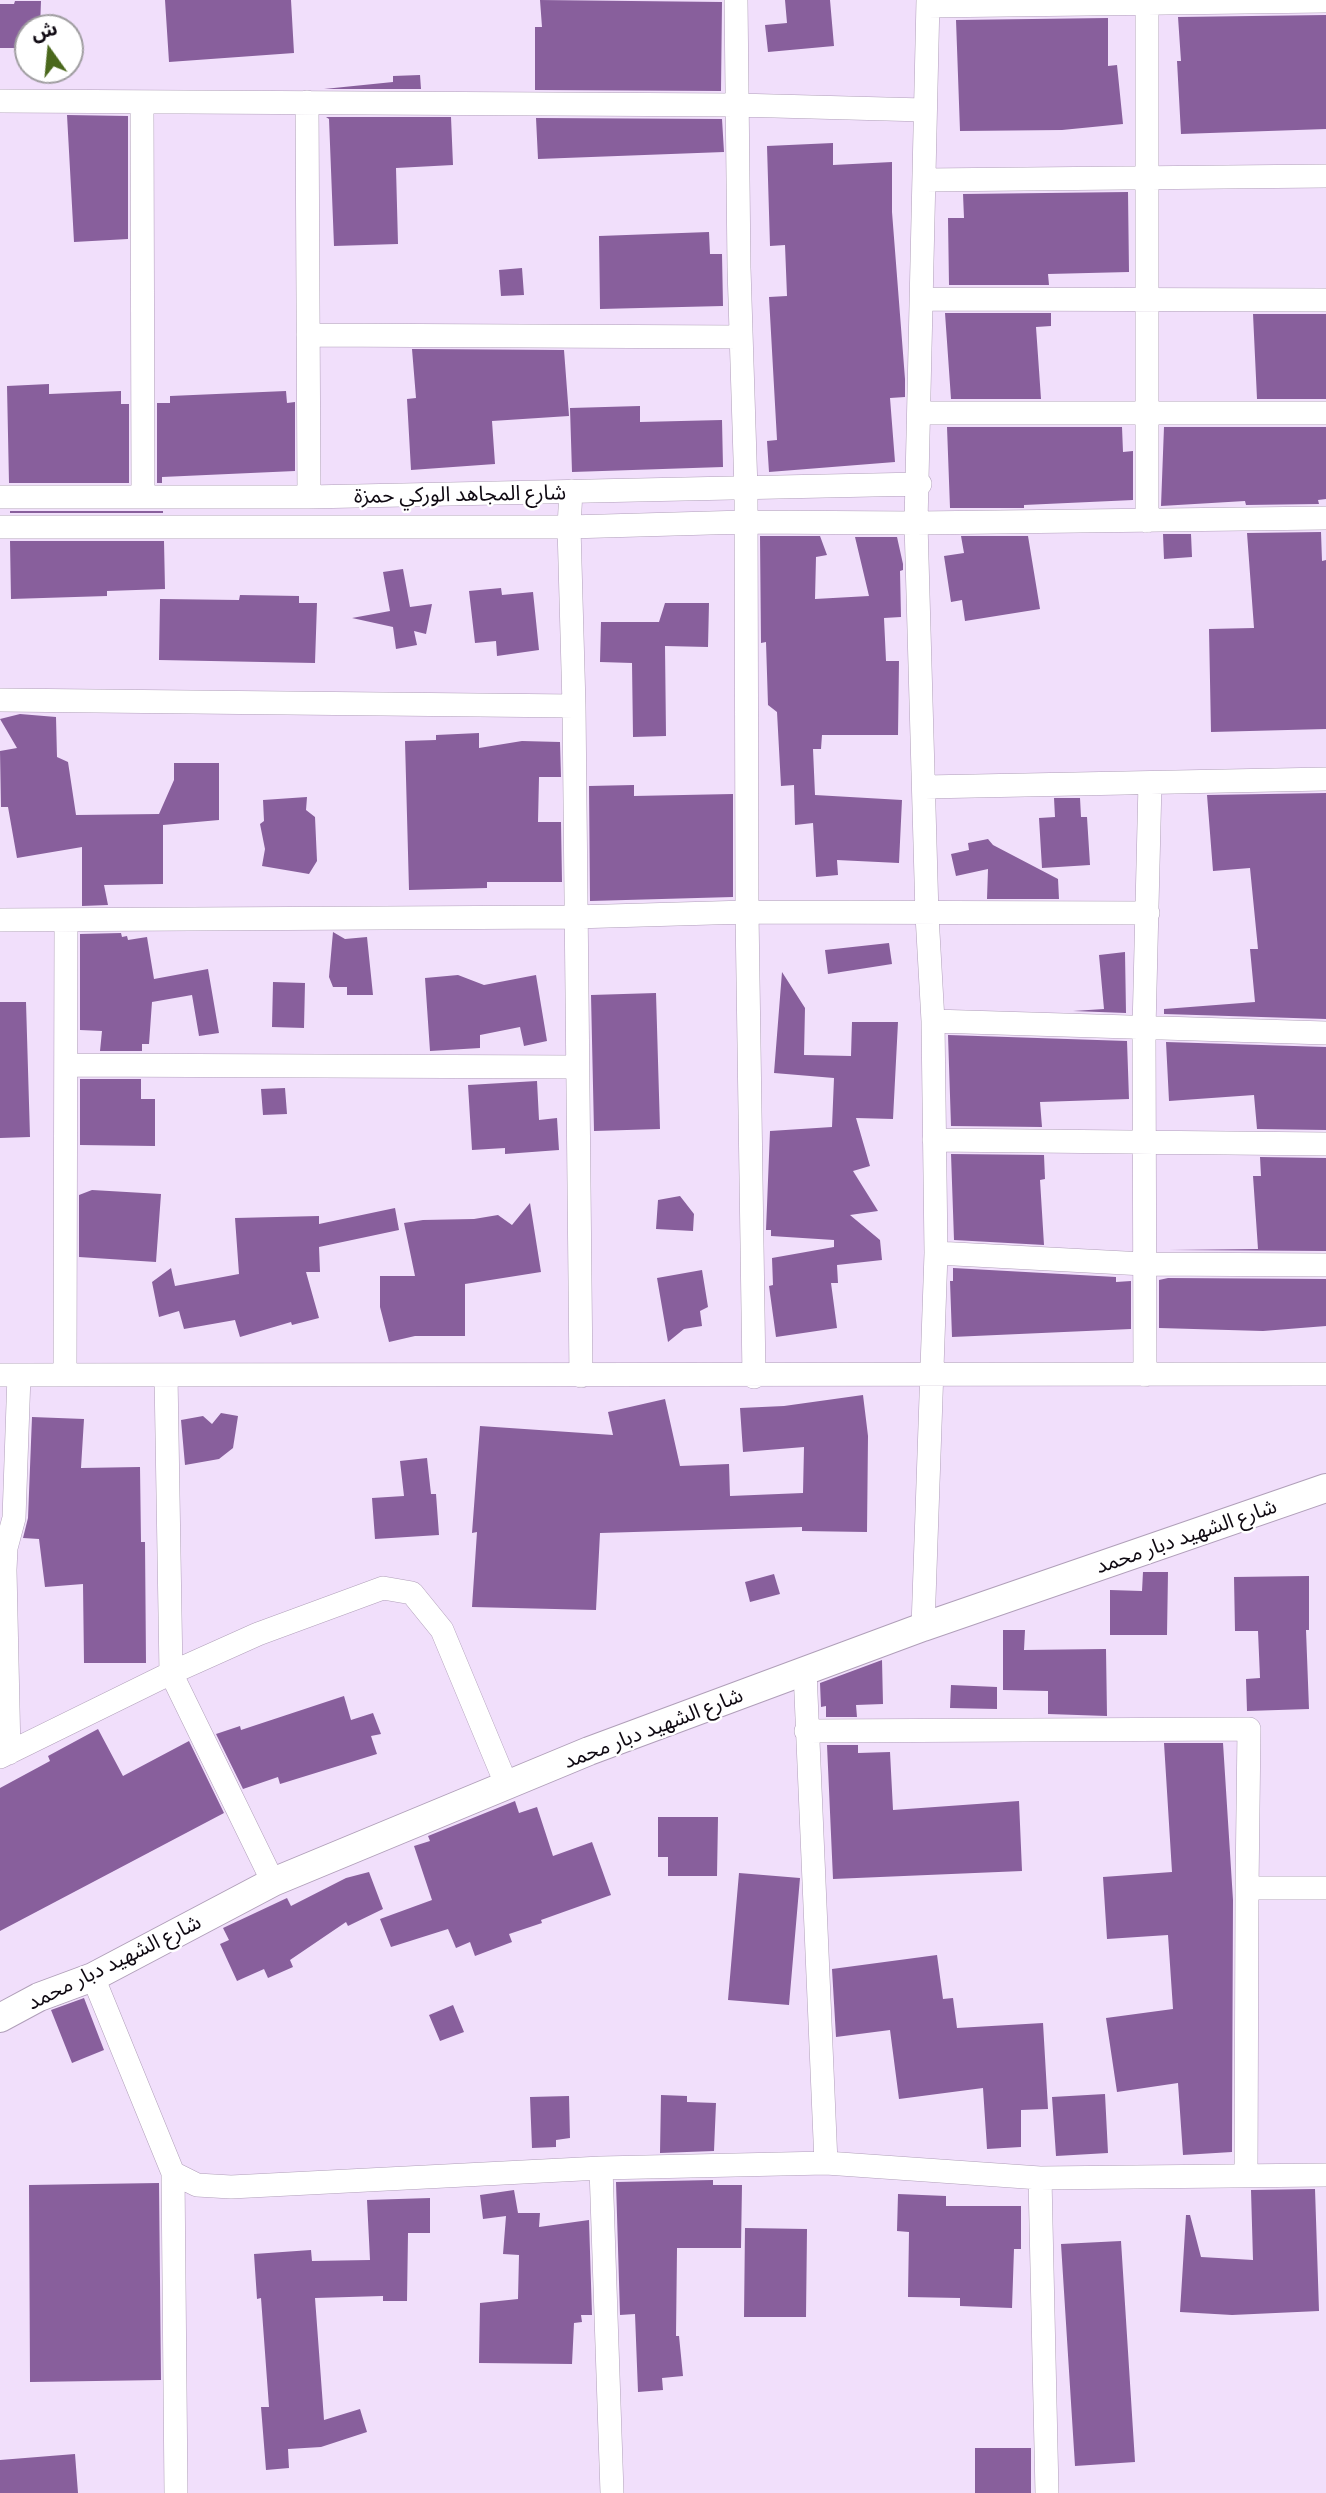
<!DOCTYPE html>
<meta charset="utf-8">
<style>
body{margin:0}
#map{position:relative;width:1326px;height:2493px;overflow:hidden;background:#f1dffb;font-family:"Exo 2","Noto Sans Arabic",sans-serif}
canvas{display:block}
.north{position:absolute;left:14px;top:14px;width:70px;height:70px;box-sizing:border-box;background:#fff;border:2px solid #9f9da0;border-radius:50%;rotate:345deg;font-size:19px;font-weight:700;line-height:28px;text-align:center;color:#0f0912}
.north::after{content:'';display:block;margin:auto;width:24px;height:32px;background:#4a681c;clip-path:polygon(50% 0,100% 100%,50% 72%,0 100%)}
</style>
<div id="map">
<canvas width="1326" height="2493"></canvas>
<div class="north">ش</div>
</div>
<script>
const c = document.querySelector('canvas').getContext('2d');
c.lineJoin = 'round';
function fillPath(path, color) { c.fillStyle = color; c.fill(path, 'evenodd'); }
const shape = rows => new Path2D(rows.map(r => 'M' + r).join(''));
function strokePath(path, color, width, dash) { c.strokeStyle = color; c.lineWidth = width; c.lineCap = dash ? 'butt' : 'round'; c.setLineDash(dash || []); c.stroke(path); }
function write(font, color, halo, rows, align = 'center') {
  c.font = font + ' "Exo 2","Noto Sans Arabic",sans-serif'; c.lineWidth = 5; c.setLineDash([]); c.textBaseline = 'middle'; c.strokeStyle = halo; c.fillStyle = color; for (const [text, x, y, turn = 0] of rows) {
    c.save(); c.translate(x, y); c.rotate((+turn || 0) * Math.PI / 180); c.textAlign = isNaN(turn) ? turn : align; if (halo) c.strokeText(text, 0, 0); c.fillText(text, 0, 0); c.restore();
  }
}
const building = shape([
 [165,0,291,0,294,53,169,62],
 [540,0,722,2,721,91,535,90,535,27,542,27],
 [785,0,830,0,834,46,768,52,765,25,787,23],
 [15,1,41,1,40,28,28,28,28,48,0,48,0,4,14,4],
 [1326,15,1326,129,1181,134,1177,61,1181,61,1178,17],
 [1108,18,1108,66,1117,65,1123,124,1062,130,960,131,956,20],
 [420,75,421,89,324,89,393,82,393,76],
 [67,115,128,116,128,239,74,242],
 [326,117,451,117,453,165,396,168,398,244,334,246,329,119],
 [536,118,722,119,724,152,538,159],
 [833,143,833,165,892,162,892,212,905,379,905,397,890,398,895,462,769,472,767,441,777,440,769,297,787,296,785,245,770,246,767,146],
 [1128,192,1129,272,1048,274,1049,285,949,285,948,218,964,218,963,194],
 [709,232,710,254,722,254,723,306,600,309,599,236],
 [522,268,524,295,501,296,499,270],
 [945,313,1051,313,1051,326,1036,327,1041,399,951,399],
 [1253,314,1326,314,1326,399,1257,399],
 [412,349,564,350,569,416,492,421,495,464,411,470,407,399,416,398],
 [49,384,49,394,121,391,121,404,129,404,129,483,9,483,7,386],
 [286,391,287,403,295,402,295,471,162,477,162,483,157,483,157,403,170,403,170,396],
 [640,406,640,422,722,420,723,467,572,472,570,408],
 [947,427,1122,427,1123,452,1133,451,1133,500,1024,505,1024,508,950,508],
 [1164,427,1326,427,1326,499,1318,500,1319,504,1246,505,1245,501,1161,506],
 [10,511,163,511,163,513,10,513],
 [1321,532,1322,561,1326,560,1326,729,1211,732,1209,629,1254,628,1247,533],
 [1163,534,1191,534,1192,557,1164,559],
 [760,536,820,536,827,555,816,557,815,599,869,596,855,537,897,537,903,564,903,570,900,571,901,617,884,618,886,661,899,661,898,735,822,735,821,749,813,749,815,795,902,800,899,863,837,860,838,875,816,877,813,823,795,825,794,785,781,786,777,712,768,705,766,642,761,643],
 [961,536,1028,536,1040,609,965,621,962,600,951,602,944,556,964,553],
 [10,541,164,541,165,589,107,591,107,596,11,599],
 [403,569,410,607,432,604,426,634,414,631,417,645,396,649,393,627,352,618,390,611,383,572],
 [501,588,502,595,533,592,539,650,497,656,496,641,475,643,469,591],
 [240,595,299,596,299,603,317,603,315,663,159,660,160,599,239,600],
 [665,603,709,603,708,647,665,646,666,736,633,737,632,663,600,662,601,622,659,622],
 [20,714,56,717,57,757,68,762,76,815,159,814,174,780,174,763,219,763,219,820,163,825,163,884,104,885,108,905,82,906,82,847,17,858,8,807,1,807,0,751,17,748,0,719],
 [479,733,479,748,522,741,560,742,561,777,539,777,538,822,561,822,562,882,487,882,487,888,409,890,405,741,436,740,436,735],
 [634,785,634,796,733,794,733,897,590,901,589,786],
 [1326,793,1326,1019,1164,1014,1164,1009,1255,1002,1250,949,1258,949,1250,868,1213,871,1207,795],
 [307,797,306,810,315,817,317,861,309,874,262,866,265,849,260,824,264,821,263,800],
 [1054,798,1080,798,1081,817,1087,817,1090,865,1042,868,1039,818,1055,817],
 [988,839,993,845,1058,879,1059,899,987,899,988,869,956,876,951,854,969,850,968,843],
 [333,932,345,939,367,937,373,995,347,995,347,987,333,987,329,977],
 [121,933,122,937,127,936,128,940,147,937,154,979,208,969,219,1033,199,1036,192,995,152,1002,149,1044,142,1044,142,1051,100,1051,102,1031,80,1030,80,934],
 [889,943,892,964,828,974,825,950],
 [1125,952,1126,1013,1073,1011,1104,1009,1099,955],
 [782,972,805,1008,804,1055,851,1056,852,1022,898,1022,893,1119,856,1118,870,1166,853,1171,878,1211,850,1215,880,1240,882,1260,837,1265,838,1283,831,1283,837,1328,776,1337,769,1286,773,1285,772,1258,834,1247,834,1240,771,1236,771,1230,766,1230,770,1131,832,1127,834,1078,774,1073],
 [458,975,484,985,536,975,547,1041,524,1046,520,1027,480,1035,480,1048,430,1051,425,978],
 [273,982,305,983,304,1028,272,1027],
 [656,993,660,1129,594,1131,591,995],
 [0,1002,26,1002,30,1137,0,1138],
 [948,1035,1127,1041,1129,1099,1040,1102,1042,1127,951,1126],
 [1166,1042,1326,1047,1326,1130,1257,1129,1254,1095,1169,1101],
 [80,1079,141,1079,141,1099,155,1099,155,1146,80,1145],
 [537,1081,539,1120,557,1118,559,1150,505,1154,505,1148,472,1150,468,1085],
 [285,1088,287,1114,263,1115,261,1089],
 [951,1154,1044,1155,1045,1179,1040,1180,1044,1245,954,1240],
 [1260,1157,1326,1158,1326,1251,1169,1250,1258,1249,1253,1176,1261,1176],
 [92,1190,161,1194,156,1262,79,1257,79,1195],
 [680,1196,694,1214,693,1231,656,1229,658,1200],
 [530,1203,541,1272,465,1284,465,1336,415,1336,389,1342,380,1307,380,1276,415,1276,404,1223,423,1220,474,1219,498,1215,512,1225],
 [395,1208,399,1230,319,1247,320,1272,306,1272,319,1318,292,1325,291,1322,240,1337,235,1320,184,1329,179,1311,159,1317,152,1282,171,1268,175,1286,239,1274,235,1218,319,1216,319,1224],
 [953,1268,1116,1277,1116,1282,1131,1281,1131,1329,952,1337,950,1281,953,1281],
 [702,1270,708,1307,700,1311,702,1326,684,1329,668,1342,657,1278],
 [1168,1278,1326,1279,1326,1326,1263,1331,1159,1328,1159,1280],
 [863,1395,868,1436,867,1532,802,1531,802,1527,600,1533,596,1610,472,1607,477,1532,472,1533,480,1426,613,1435,608,1412,665,1399,680,1466,729,1464,730,1496,803,1493,804,1447,743,1452,740,1408,784,1406],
 [221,1413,238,1416,233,1448,219,1459,185,1465,181,1420,203,1416,212,1424],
 [32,1417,84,1419,81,1468,140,1467,141,1542,145,1542,146,1663,84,1663,83,1584,45,1587,39,1539,23,1538,28,1518],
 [427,1458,431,1494,436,1494,439,1535,375,1539,372,1498,404,1496,400,1461],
 [1143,1572,1168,1572,1167,1635,1110,1635,1110,1590,1142,1591],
 [774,1574,780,1594,750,1602,745,1582],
 [1309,1576,1309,1630,1306,1630,1309,1709,1247,1711,1246,1679,1260,1678,1258,1631,1235,1631,1234,1577],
 [1003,1630,1025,1630,1024,1650,1106,1649,1107,1716,1048,1714,1048,1691,1003,1690],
 [882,1660,883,1704,856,1705,857,1717,826,1717,826,1706,821,1707,820,1683],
 [951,1685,997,1687,997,1709,950,1708],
 [344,1696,351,1720,373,1713,381,1734,371,1736,377,1754,280,1784,278,1777,243,1789,216,1734,240,1726,241,1730],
 [98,1729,123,1776,189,1741,224,1813,0,1931,0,1788,50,1761,48,1756],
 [1164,1743,1223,1743,1233,1900,1232,2152,1183,2155,1178,2083,1117,2092,1106,2018,1173,2009,1168,1935,1107,1939,1103,1877,1172,1872],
 [827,1745,858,1745,858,1753,890,1752,893,1810,1019,1801,1022,1871,833,1879],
 [515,1801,519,1813,537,1807,553,1856,592,1842,611,1895,541,1920,542,1923,509,1934,512,1942,475,1956,470,1942,456,1948,448,1929,391,1947,380,1919,432,1900,414,1846,430,1841,428,1836],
 [658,1817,718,1817,717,1876,668,1876,668,1857,658,1857],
 [369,1872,383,1909,348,1926,346,1922,290,1960,293,1967,268,1978,264,1969,237,1981,220,1944,229,1940,223,1928,287,1898,291,1906,346,1878],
 [739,1873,800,1878,789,2005,728,2000],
 [937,1955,943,1999,953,1998,957,2028,1043,2023,1048,2109,1021,2110,1021,2147,987,2149,983,2088,899,2099,890,2030,836,2037,832,1969],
 [84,1998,104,2050,72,2063,51,2010],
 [453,2005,464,2032,440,2041,429,2015],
 [1105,2094,1108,2153,1056,2156,1052,2097],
 [661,2095,687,2096,687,2102,716,2103,714,2151,660,2153],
 [569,2096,570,2138,556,2140,556,2147,532,2148,530,2097],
 [713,2180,713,2185,742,2185,741,2248,677,2248,676,2336,679,2336,683,2376,662,2378,663,2390,638,2392,635,2314,620,2315,616,2182],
 [159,2183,161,2380,30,2382,29,2185],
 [1315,2189,1319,2311,1232,2315,1180,2312,1186,2215,1190,2215,1201,2257,1253,2260,1251,2190],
 [514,2190,518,2213,540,2213,539,2227,589,2220,592,2315,581,2315,582,2322,574,2323,572,2364,479,2363,480,2303,518,2299,519,2255,503,2254,506,2216,483,2219,480,2195],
 [898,2194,946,2196,946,2206,1021,2206,1021,2249,1014,2249,1012,2308,960,2306,960,2298,908,2297,909,2232,897,2231],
 [430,2198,430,2233,408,2233,407,2301,383,2301,383,2296,315,2298,324,2420,360,2409,367,2432,321,2447,288,2449,289,2468,266,2470,261,2407,269,2407,261,2298,257,2299,254,2254,311,2250,312,2261,370,2260,367,2200],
 [745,2228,807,2229,806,2317,744,2317],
 [1121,2241,1135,2462,1075,2466,1061,2244],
 [975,2448,1031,2448,1031,2493,975,2493],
 [75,2454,78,2493,0,2493,0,2460]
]);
const minor = shape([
 [736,0,739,268,746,490,747,912,754,1377],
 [1147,0,1147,521],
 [928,6,1326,1],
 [0,101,737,105,924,110],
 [142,102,143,497],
 [307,102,309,497],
 [925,180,1326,176],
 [923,299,1326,300],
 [308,335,741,337],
 [921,413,1326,413],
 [571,491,569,527,574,706,581,1376],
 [0,497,309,497,920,484],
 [0,527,569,527,745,522,916,523,1326,518],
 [0,700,574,706],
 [925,787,1326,779],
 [0,920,574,917,747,912,1148,913],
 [933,1021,1326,1033],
 [66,1065,576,1067],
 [934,1140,1326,1144],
 [936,1253,1144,1264,1326,1265],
 [0,1375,1326,1374],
 [65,1375,66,921],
 [166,1375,171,1673,273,1882],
 [1145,1375,1144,1029,1150,783],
 [0,1569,5,1570,6,1548,14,1518,19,1375],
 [5,1570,9,1753],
 [923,1627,936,1253,933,1021,927,915,916,523,928,0],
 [805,1671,826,2163],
 [806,1731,1249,1729,1247,1888],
 [0,1757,171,1673,258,1634,383,1588,412,1593,442,1630,507,1786],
 [93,1977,173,2173,197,2185,231,2187,601,2168,826,2163,1040,2178,1326,2175],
 [601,2168,612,2493],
 [173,2173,176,2493],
 [1246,2176,1247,1888,1326,1888],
 [1040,2178,1047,2493]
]);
const tertiary = shape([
 [0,2018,39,1997,93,1977,273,1882,589,1751,923,1627,1326,1488]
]);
const streetNames = [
 ["شارع المجاهد الوركي حمزة",460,494,-1],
 ["شارع الشهيد دبار محمد",1186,1536,-19],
 ["شارع الشهيد دبار محمد",653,1728,-21],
 ["شارع الشهيد دبار محمد",114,1962,-26]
];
fillPath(building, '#885f9c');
strokePath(minor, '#b09fb9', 24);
strokePath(tertiary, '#b09fb9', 30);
strokePath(minor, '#fff', 23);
strokePath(tertiary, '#fff', 28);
write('21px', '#0f0912', '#fff', streetNames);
</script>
